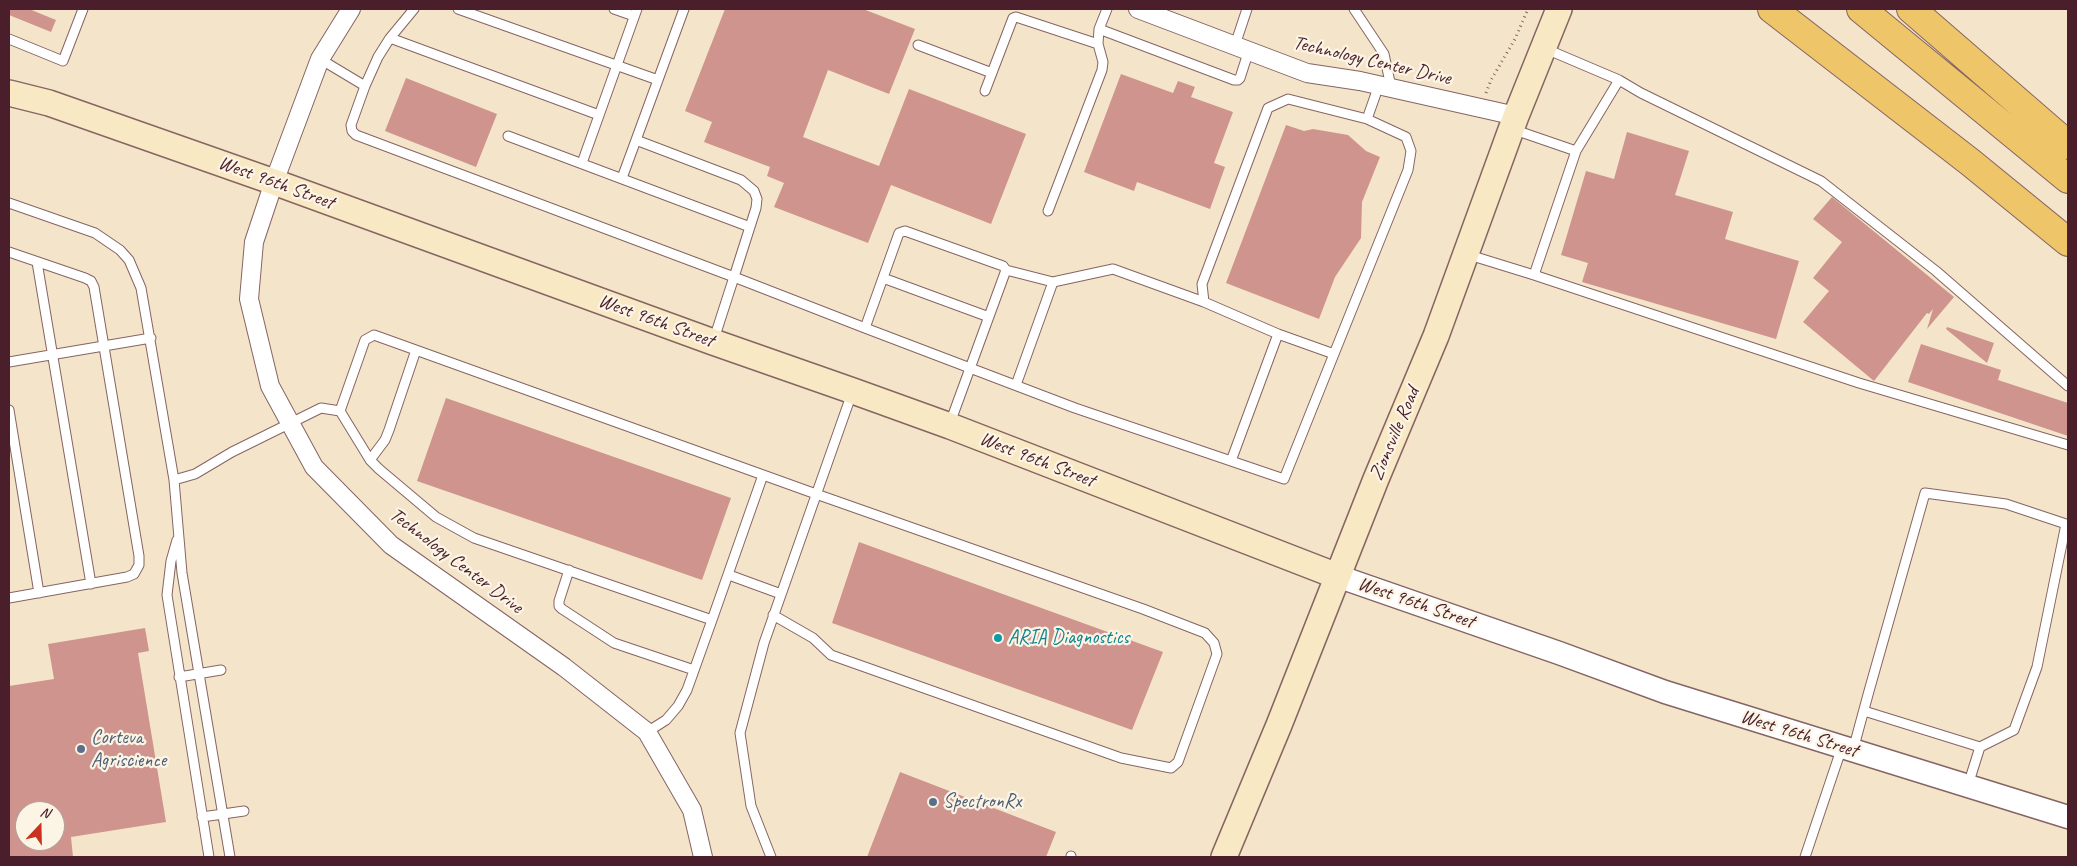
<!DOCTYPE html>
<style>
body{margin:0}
#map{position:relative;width:2077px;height:866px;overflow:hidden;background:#f4e5ca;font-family:Caveat,sans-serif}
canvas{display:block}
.frame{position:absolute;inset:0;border:10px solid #4a1f2b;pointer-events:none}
.north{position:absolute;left:15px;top:801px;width:50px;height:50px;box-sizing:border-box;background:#fcf5e5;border:1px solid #b59f9b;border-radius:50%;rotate:21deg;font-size:14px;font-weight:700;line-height:20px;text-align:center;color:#4a1f2b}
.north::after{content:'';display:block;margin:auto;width:18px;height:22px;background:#c8321e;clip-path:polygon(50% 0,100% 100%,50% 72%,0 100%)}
</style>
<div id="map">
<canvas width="2077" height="866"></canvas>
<div class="frame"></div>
<div class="north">N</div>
</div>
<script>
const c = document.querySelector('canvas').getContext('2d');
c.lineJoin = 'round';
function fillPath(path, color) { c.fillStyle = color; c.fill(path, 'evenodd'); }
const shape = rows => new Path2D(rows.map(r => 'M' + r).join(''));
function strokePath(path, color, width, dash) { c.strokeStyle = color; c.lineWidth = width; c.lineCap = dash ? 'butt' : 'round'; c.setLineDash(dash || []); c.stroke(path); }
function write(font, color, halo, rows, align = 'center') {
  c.font = font + ' Caveat,sans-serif'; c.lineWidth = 4.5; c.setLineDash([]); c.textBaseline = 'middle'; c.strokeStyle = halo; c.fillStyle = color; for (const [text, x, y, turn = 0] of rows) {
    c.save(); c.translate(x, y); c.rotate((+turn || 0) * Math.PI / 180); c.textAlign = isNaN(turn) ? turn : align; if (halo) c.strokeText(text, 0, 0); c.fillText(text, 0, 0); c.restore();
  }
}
const building = shape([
 [9,9,29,9,56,20,51,32,9,15],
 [725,9,863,9,915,29,889,94,828,70,803,137,879,166,909,89,1026,134,991,224,891,185,868,243,774,207,784,183,767,176,770,167,704,142,712,122,685,111],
 [1121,74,1173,93,1178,81,1195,87,1191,97,1233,112,1214,163,1225,167,1210,209,1137,182,1134,191,1084,172],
 [406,78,497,114,476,167,385,131],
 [1286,125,1304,131,1313,129,1348,135,1366,151,1380,157,1362,202,1361,238,1335,277,1319,319,1226,283],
 [1627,132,1689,151,1675,195,1733,212,1725,239,1799,261,1776,339,1582,282,1588,263,1561,255,1586,171,1614,179],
 [1832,197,1954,297,1927,329,1933,309,1929,314,1927,313,1874,381,1803,322,1829,291,1813,278,1842,242,1813,219],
 [1947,327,1994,343,1987,363,1946,329],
 [1921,344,2001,370,1998,380,2068,403,2068,436,1908,382],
 [446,398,731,498,702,580,417,481],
 [859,542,1163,652,1132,730,832,623],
 [145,628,149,651,138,653,166,822,71,837,73,857,9,857,9,686,54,679,48,644],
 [25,811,55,811,55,841,25,841],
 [900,772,1056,832,1046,857,867,857]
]);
const path = shape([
 [1486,93,1491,80,1515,39,1528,9]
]);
const service = shape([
 [414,9,390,38,378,57,365,86,351,125,352,131,356,135,734,277,714,339],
 [458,9,658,80],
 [614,9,634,16],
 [684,9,636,140,741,180,754,191,757,199,756,208,734,277,865,328,899,233,905,231,1003,266,1006,270,950,423],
 [1354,9,1384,54,1391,87],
 [1099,29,1234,80,1238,80,1240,78,1249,50],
 [390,38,599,115],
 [9,39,63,61,83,9],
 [918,45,992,73],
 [1235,45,1247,9],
 [320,59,365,86],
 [1619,80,1641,93,1821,181,1936,271,2068,386],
 [985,91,1013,18,1016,17,1098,44],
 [1367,119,1406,137,1411,151,1408,170,1334,354,1278,334,1204,302,1202,284,1268,108,1288,99,1367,119,1379,85],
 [1512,129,1576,151],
 [508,136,750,227],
 [582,163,637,9],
 [622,178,636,140],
 [9,203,95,233,120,250,129,260,141,288,174,480,195,474,232,452,321,408,340,411,370,460,379,469,436,517,474,538,712,620,687,690,678,706,666,720,647,732],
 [1048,211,1102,70,1103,62,1098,44,1099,29,1107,9],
 [9,252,85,278,91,281,94,287,139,556,139,565,134,574,127,577,9,598],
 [1466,254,1534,275,1576,151,1619,80,1546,49],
 [37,262,91,584],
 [1006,270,1053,282,1113,269,1204,302],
 [1534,275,1859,383,2068,445],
 [883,278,989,317],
 [865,328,1075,408,1284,479,1334,354],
 [9,362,151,338],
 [1016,385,1053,282],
 [9,410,39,593],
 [340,411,365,340,374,335,816,494,1143,609,1205,633,1214,643,1217,654,1178,762,1171,768,1121,758,831,655,813,638,773,615],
 [370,460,385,440,389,430,416,350],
 [1231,461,1278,334],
 [174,480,182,573,230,857],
 [177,540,171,561,167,595,209,857],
 [569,570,559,601,559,606,562,609,614,643,694,670],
 [729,575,781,594],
 [712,620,763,475],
 [179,677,221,670],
 [1853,750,1869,691,1925,493,2006,504,2066,524,2037,667,2014,730,1980,747,1864,711],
 [1968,785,1980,747],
 [202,817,244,811],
 [771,857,751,806,740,733,764,643,852,393],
 [1071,857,1071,856],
 [1805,857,1842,747]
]);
const minor = shape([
 [351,9,320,59,274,182,254,242,249,299,270,386,314,467,391,545,564,667,647,732,692,810,703,857],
 [1138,9,1307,73,1360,81,1516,116]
]);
const tertiary = shape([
 [1337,576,1559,653,1665,692,2068,817]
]);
const secondary = shape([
 [9,93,49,103,274,182,713,342,853,391,950,426,1337,576],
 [1224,857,1279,725,1376,479,1436,336,1516,116,1559,9]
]);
const motorway = shape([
 [1772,9,1970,162,2068,242],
 [1861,9,2068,179],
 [1911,9,2068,145]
]);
const markers = [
 [998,638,5,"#0f9aa8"],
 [81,749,5,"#5c6f8a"],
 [933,802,5,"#5c6f8a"]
];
const streetNames = [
 ["Technology Center Drive",1372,61,13],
 ["West 96th Street",276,183,20],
 ["West 96th Street",656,321,20],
 ["Zionsville Road",1395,434,-67],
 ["West 96th Street",1037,460,21],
 ["Technology Center Drive",456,561,37],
 ["West 96th Street",1416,603,19],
 ["West 96th Street",1799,734,17]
];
const cultureNames = [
 ["ARIA Diagnostics",1008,638]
];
const serviceNames = [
 ["Corteva",91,738],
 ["Agriscience",91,761],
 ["SpectronRx",943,802]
];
fillPath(building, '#cf948e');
strokePath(service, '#866463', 11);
strokePath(minor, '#866463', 20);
strokePath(tertiary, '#866463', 25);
strokePath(secondary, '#866463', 28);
strokePath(motorway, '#866463', 30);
strokePath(path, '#866463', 3, [1, 4]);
strokePath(service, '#fff', 9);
strokePath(minor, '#fff', 18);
strokePath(tertiary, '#fff', 22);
strokePath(secondary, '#f8e8c3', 25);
strokePath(motorway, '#eec569', 28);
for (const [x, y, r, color] of markers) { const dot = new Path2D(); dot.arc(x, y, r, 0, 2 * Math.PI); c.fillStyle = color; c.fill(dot); strokePath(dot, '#fcf5e5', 2); }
write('20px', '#4a1f2b', '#fcf5e5', streetNames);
write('20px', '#0d838f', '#fcf5e5', cultureNames, 'left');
write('20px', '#4e5e75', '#fcf5e5', serviceNames, 'left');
</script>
